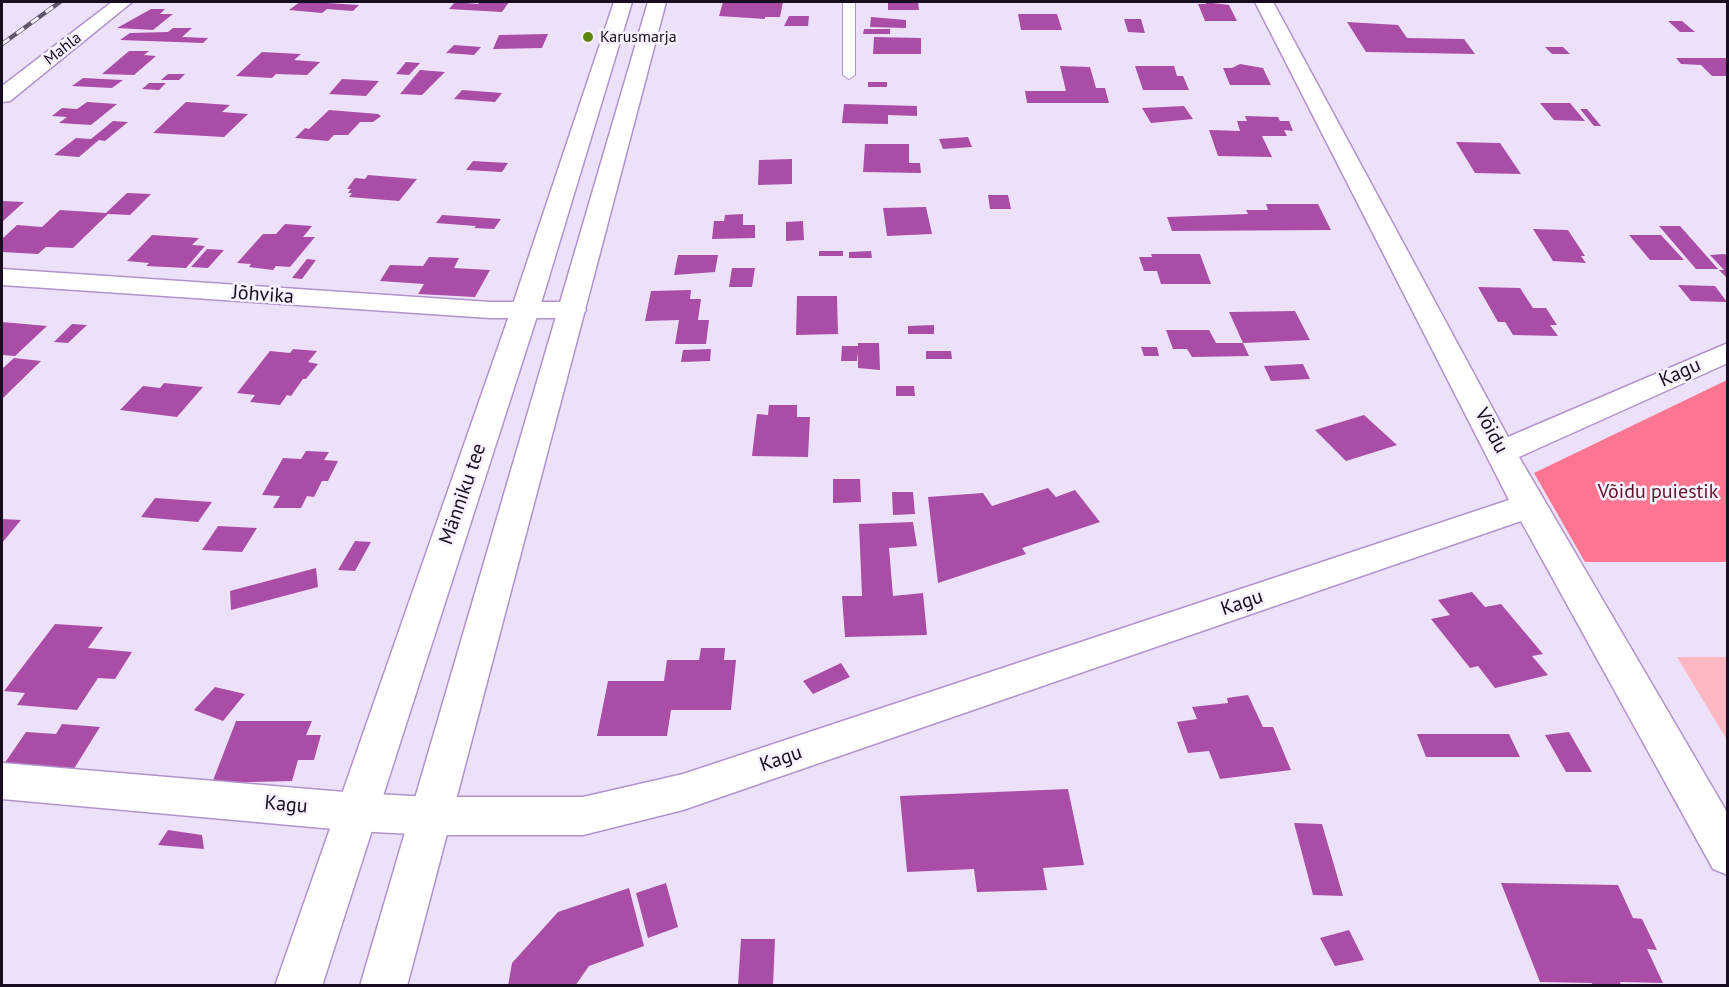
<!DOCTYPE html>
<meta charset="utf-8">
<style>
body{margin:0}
#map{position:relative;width:1729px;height:987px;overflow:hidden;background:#ede1f9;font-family:"PT Sans",sans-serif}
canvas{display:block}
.frame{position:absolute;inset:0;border:3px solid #170c20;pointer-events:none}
</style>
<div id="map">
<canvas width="1729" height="987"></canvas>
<div class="frame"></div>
</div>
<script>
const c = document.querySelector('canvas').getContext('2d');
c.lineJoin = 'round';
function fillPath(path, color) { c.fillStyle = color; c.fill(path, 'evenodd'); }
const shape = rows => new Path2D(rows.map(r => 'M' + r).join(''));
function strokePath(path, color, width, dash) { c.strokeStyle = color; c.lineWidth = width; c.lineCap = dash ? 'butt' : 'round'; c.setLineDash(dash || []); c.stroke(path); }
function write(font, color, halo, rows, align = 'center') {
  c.font = font + ' "PT Sans",sans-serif'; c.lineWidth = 5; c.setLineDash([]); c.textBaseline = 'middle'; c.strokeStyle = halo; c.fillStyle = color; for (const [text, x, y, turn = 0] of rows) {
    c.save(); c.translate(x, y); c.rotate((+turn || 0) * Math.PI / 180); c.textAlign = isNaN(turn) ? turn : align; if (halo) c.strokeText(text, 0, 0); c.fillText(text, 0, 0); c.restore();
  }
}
const green = shape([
 [1677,657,1727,657,1727,740]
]);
const forest = shape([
 [1727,380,1727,562,1585,562,1534,473]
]);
const building = shape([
 [300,2,311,2,359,5,353,11,327,9,322,13,289,10],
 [455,2,478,4,480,2,509,2,502,12,449,9],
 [723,2,783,2,780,17,765,17,765,19,719,16],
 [888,2,918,2,919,10,888,10],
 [1205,2,1229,5,1237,21,1205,21,1198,4,1206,4],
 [151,9,165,9,160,14,173,14,153,30,117,28],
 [1018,14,1057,14,1062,30,1021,30],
 [789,16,809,16,808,26,784,26],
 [871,17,906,20,906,28,870,27],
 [1124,19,1141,19,1145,33,1128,32],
 [1668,21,1682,21,1695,32,1680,32],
 [1347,22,1398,25,1407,38,1464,39,1475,54,1366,52],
 [173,28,192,28,182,37,208,38,203,43,120,40,130,33,168,32],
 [864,29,890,29,890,34,863,34],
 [548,34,542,48,493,49,499,35],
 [874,37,921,38,921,54,873,54],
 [454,45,481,47,474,55,446,53],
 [1545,47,1563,47,1570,54,1552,54],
 [129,51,149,51,144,55,156,56,134,75,102,74],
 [262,52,301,54,294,60,320,62,307,75,276,74,272,78,236,76],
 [1676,58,1728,58,1728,76,1712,76,1701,65,1681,64],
 [406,62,420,63,409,75,396,74],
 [1240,64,1263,68,1271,85,1230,85,1223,68,1232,68],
 [1060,66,1090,67,1096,88,1105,88,1109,103,1027,103,1025,91,1066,91],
 [1135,66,1174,66,1177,76,1183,76,1189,90,1143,90],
 [420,70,445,72,422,95,400,94],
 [168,74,185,74,179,80,161,80],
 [83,78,123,80,112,88,72,86],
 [342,79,379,81,366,96,329,94],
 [868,82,887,82,887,87,868,87],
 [149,83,166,83,159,90,142,89],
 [462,90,502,93,495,102,454,99],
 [87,102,117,104,91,125,59,123,67,117,52,116,62,108,77,109],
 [186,102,230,105,222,112,248,114,224,137,153,133],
 [1540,103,1570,103,1585,121,1554,120],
 [844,104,917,106,917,116,888,115,888,124,842,123],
 [1184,106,1193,119,1151,123,1142,108],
 [1580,109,1587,109,1601,126,1594,126],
 [329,110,378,114,381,116,373,122,360,122,348,135,334,135,328,141,295,138,305,128,309,129],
 [1245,116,1278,117,1280,121,1289,121,1293,131,1284,130,1287,136,1262,136,1272,157,1218,156,1209,130,1240,131,1237,121,1247,121],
 [113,121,128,122,105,141,99,140,79,157,54,155,76,138,91,139],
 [968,137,972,147,943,149,939,139],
 [1456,142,1500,143,1521,174,1475,173],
 [865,144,909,144,909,163,920,163,921,173,863,172],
 [792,159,792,184,758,185,759,160],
 [473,161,508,163,502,172,466,170],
 [368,175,417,179,399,201,349,197,352,193,348,193,351,189,347,189,355,178,365,179],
 [127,193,151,194,130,215,108,214,73,248,46,247,38,254,2,252,2,239,17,225,42,227,60,210,106,213],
 [988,195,1008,195,1011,209,990,209],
 [2,201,24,202,2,222],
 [1266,204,1318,204,1331,230,1172,231,1167,217,1248,214,1246,210,1268,210],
 [926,207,932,234,887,236,883,208],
 [743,214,743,225,755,225,755,238,712,239,714,221,724,221,725,215],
 [442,215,501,219,494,229,474,228,476,226,436,223],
 [803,221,804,240,786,241,786,222],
 [285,224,312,226,303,237,315,237,290,267,276,266,273,270,249,267,251,264,237,263,263,234,276,234],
 [1659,226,1680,226,1718,269,1696,269],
 [1533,229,1568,230,1585,256,1581,256,1586,263,1553,261],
 [152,235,199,238,192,245,205,246,186,268,146,266,149,263,127,261],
 [1629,235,1661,235,1684,260,1650,260],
 [207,249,224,250,208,268,191,267],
 [819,251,843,251,843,256,819,256],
 [871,251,872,258,849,258,849,252],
 [1151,254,1200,254,1211,284,1161,284,1157,271,1144,271,1139,257,1152,257],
 [1725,254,1728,257,1728,279,1719,270,1724,270,1710,255],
 [678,255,718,255,715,272,674,275],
 [429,257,459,258,454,268,490,270,475,297,418,294,424,284,380,281,390,265,423,266],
 [307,259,316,260,302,279,292,278],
 [732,268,755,268,752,287,729,287],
 [1678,285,1715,286,1727,302,1691,301],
 [1478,287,1520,288,1533,308,1546,308,1557,325,1550,325,1558,336,1513,335,1505,322,1498,322],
 [691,290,690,299,701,299,698,320,709,320,706,344,675,344,679,320,645,321,651,291],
 [797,296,837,296,838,334,796,335],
 [1295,311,1310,340,1243,343,1229,312],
 [2,322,47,326,15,356,2,355],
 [72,324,87,325,68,343,54,342],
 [934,325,934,334,908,334,908,326],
 [1166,330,1209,330,1216,343,1243,343,1249,356,1192,357,1187,349,1173,349],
 [858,343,879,343,880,370,858,368,858,352,857,361,841,361,842,346,858,346],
 [1141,347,1157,347,1159,356,1144,356],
 [293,349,317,351,308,362,318,364,306,379,303,379,291,396,287,395,280,405,250,402,255,395,237,393,270,351,290,353],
 [711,349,710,361,681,362,683,350],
 [926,351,951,351,952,359,926,359],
 [14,358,41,361,2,399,2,369],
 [1303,364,1310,379,1271,381,1264,366],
 [164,383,203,387,177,417,120,410,143,386,160,388],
 [896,386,914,386,915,396,896,396],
 [769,405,797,405,797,417,810,417,808,457,752,456,757,414,768,415],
 [1364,415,1397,445,1346,461,1315,430],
 [306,451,329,452,324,460,338,461,328,481,322,481,314,497,307,496,301,508,273,508,280,496,262,495,283,458,301,459],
 [833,479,860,479,861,502,833,503],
 [1048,488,1056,497,1075,490,1100,522,1022,548,1026,554,938,583,928,497,983,493,992,506],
 [892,492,913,492,915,514,893,515],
 [155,498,212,502,198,522,141,517],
 [2,519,21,520,2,543],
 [913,522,917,546,889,548,893,596,923,593,927,635,845,637,842,596,862,596,859,524],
 [218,526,257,528,242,552,202,550],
 [355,541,371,542,355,571,338,570],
 [316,568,318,587,231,610,230,591],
 [1472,592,1485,607,1501,604,1543,654,1532,656,1548,675,1495,688,1478,666,1470,668,1431,619,1450,615,1438,600],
 [55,624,103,627,88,648,132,652,115,679,98,678,77,710,17,705,25,693,4,691],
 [701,648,725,648,724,660,736,660,731,710,671,710,667,736,597,736,608,681,664,681,667,660,699,660],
 [841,663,850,677,813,694,803,681],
 [215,687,245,694,223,721,194,710],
 [1248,695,1263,727,1273,727,1291,770,1220,779,1209,751,1188,753,1177,722,1197,719,1192,707,1228,703,1227,698],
 [236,721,312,721,306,735,321,735,314,760,298,760,292,781,212,783],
 [62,724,100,727,72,772,2,767,26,732,56,734],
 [1569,732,1592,772,1566,772,1545,735],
 [1417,734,1509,734,1520,757,1426,757],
 [1068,789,1084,865,1043,868,1047,890,977,892,974,869,907,872,900,796],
 [1294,823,1322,824,1343,896,1313,895],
 [168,830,202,835,204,849,158,845],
 [666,883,678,927,648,938,636,893],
 [1501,883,1618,885,1633,918,1642,919,1657,950,1647,949,1663,983,1620,982,1621,986,1593,986,1592,983,1540,982],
 [629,888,644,946,589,966,575,986,508,986,512,963,558,912],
 [1349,930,1364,960,1335,966,1320,938],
 [741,939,775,939,773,986,738,986]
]);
const service = shape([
 [843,2,855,2,855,75,849,79,843,75,843,2]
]);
const minor = shape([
 [112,2,132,2,10,101,2,102,2,86,112,2],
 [1255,2,1273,2,1508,437,1728,343,1728,363,1519,457,1728,814,1728,875,1713,869,1521,521,683,810,583,835,431,835,356,831,2,799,2,763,356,793,431,797,583,797,683,774,1509,500,1255,2],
 [2,269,490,302,572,302,582,304,586,310,582,316,572,318,490,318,2,285,2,269]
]);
const tertiary = shape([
 [614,2,632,2,539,310,322,986,275,986,511,310,614,2],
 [648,2,666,2,407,986,360,986,648,2]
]);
const rail = shape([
 [2,44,60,2]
]);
const markers = [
 [588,37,6,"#5c8610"]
];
const farPoinames = [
 ["Karusmarja",600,37]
];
const farStreetnames = [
 ["Mahla",63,49,-38]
];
const streetNames = [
 ["Jõhvika",263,295,4],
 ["Kagu",1680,373,-24],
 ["Võidu",1491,431,62],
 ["Männiku tee",463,494,-71],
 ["Kagu",1242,603,-19],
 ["Kagu",781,759,-19],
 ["Kagu",286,805,5]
];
const parkNames = [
 ["Võidu puiestik",1658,492]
];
fillPath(green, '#fdb7c2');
fillPath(forest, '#fc7692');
fillPath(building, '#aa4da6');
strokePath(service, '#b293cc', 2);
strokePath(minor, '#b293cc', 3);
strokePath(tertiary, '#b293cc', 3);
fillPath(service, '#fff');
fillPath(minor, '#fff');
fillPath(tertiary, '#fff');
strokePath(rail, '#61556b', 4.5);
strokePath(rail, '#f7f1fd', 3, [9]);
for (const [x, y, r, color] of markers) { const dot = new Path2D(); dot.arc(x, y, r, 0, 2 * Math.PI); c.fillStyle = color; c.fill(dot); strokePath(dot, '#f7f1fd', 2); }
write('16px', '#170c20', '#f7f1fd', farPoinames, 'left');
write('16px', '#170c20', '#f7f1fd', farStreetnames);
write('20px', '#170c20', '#f7f1fd', streetNames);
write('20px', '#630f29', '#f7f1fd', parkNames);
</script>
